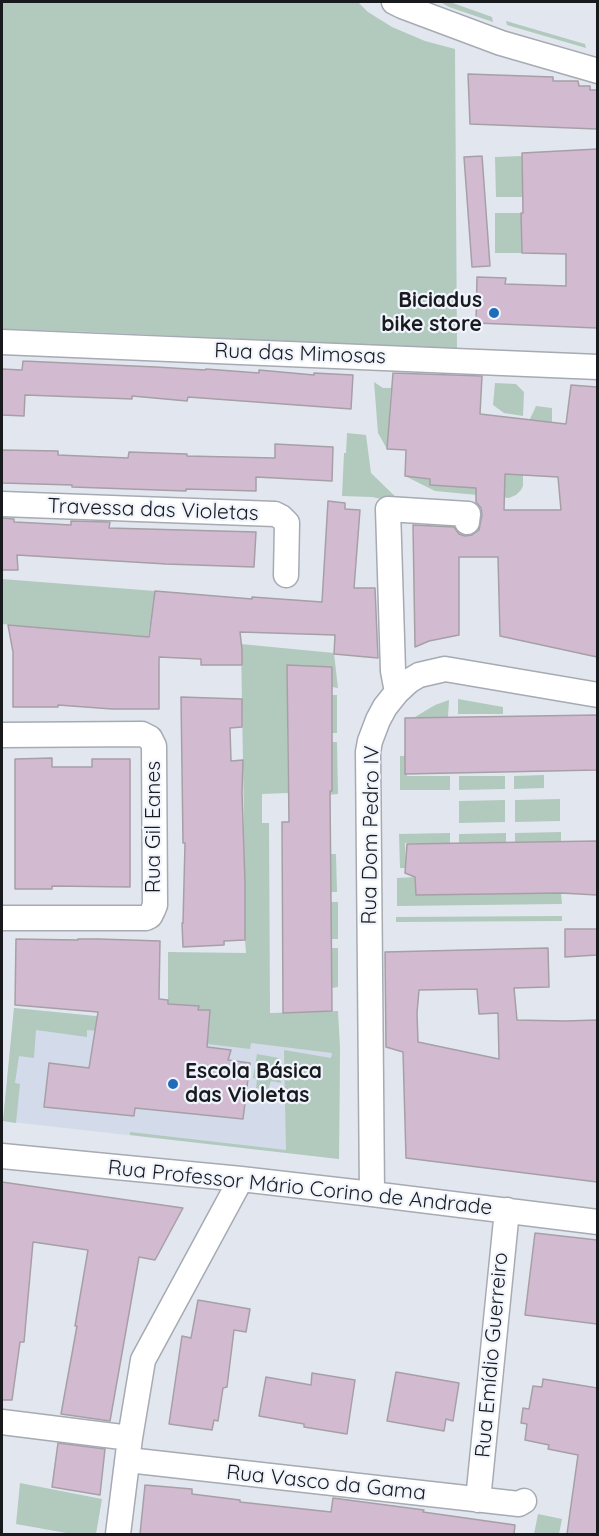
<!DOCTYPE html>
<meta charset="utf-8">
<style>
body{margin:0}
#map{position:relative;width:599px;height:1536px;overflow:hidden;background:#e2e7ef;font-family:Quicksand,sans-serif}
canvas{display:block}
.frame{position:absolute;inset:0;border:3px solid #191a1d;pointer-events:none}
</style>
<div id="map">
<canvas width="599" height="1536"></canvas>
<div class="frame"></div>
</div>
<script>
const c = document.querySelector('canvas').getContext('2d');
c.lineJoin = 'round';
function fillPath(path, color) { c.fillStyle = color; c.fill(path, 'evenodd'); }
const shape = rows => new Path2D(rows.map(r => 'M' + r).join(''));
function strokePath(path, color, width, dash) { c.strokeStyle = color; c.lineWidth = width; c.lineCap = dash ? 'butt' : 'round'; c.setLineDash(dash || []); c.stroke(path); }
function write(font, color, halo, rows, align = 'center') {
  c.font = font + ' Quicksand,sans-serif'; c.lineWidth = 4.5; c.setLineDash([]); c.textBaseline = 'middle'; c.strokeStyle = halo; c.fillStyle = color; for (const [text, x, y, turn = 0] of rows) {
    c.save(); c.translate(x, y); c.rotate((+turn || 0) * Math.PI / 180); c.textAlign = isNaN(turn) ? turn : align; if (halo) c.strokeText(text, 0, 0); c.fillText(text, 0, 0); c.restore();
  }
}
const built = shape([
 [14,1008,252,1032,340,1047,339,1159,3,1121]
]);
const green = shape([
 [2,2,358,2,368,12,392,27,425,41,455,49,457,349,90,332,2,329],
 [440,2,450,2,492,17,493,22,449,7],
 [506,21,585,44,586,48,507,25],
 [522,156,523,197,496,197,495,157],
 [495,213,521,213,522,253,495,253],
 [374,382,383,388,391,388,387,449,378,433],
 [495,383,516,384,524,392,523,416,504,413,493,405],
 [536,406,552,408,552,423,529,421],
 [347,433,366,435,371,473,402,503,372,497,342,496,344,453,346,453],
 [505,474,523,475,523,486,521,490,516,495,509,498,435,491,405,476,504,489],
 [2,579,155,591,148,637,2,624],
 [241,644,334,653,338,688,332,687,331,667,287,665,288,793,262,794,262,823,269,823,270,1013,338,1011,340,1047,339,1159,130,1135,130,1132,286,1150,284,1050,331,1058,332,1053,251,1043,250,1049,106,1032,87,1030,87,1037,36,1030,34,1058,19,1056,15,1083,20,1084,16,1123,3,1121,14,1008,167,1023,208,1025,209,1010,198,1010,168,1004,168,952,246,953,245,940,244,824],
 [332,695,337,695,337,733,332,733],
 [458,699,503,707,503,714,458,714],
 [449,700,448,717,415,717,435,705],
 [332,742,337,742,338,794,328,795,327,791,332,790],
 [400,756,407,756,407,776,450,776,450,790,400,790],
 [544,775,544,788,514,789,514,776],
 [459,776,505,776,505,789,459,790],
 [560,799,560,821,515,822,515,800],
 [505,800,505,822,459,823,459,801],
 [561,832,561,841,515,842,515,833],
 [450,833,450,843,405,843,406,868,400,868,399,834],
 [506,833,506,842,459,843,459,834],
 [331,854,336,854,337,892,331,892],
 [415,877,416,895,561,893,562,904,397,906,397,878],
 [331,902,338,902,338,939,331,939],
 [562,916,562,921,396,922,396,917],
 [331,948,338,948,338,987,332,988],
 [257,1054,279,1058,281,1083,271,1081,268,1090,256,1088,257,1079,253,1078],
 [20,1483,102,1499,96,1534,72,1534,16,1524],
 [538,1514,562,1519,559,1534,534,1534]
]);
const building = shape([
 [468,74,553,77,553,81,578,81,579,86,590,86,590,90,597,90,597,129,470,124,468,74],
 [597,149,597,328,476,323,477,277,506,278,505,284,566,286,566,254,522,253,521,213,523,213,522,153,597,149],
 [482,156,490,266,472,267,464,157,482,156],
 [23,361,156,367,205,370,206,369,259,373,259,370,314,375,314,373,353,375,351,409,188,397,187,401,132,396,132,399,25,395,24,416,2,415,2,369,22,370,23,361],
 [393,373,482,376,480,414,566,424,571,385,597,387,597,657,500,636,498,557,459,557,459,635,429,641,415,647,413,525,454,527,459,534,465,536,472,535,479,530,482,515,481,508,476,502,476,488,430,485,430,479,405,476,406,450,387,449,393,373],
 [505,474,558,477,561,510,504,510,505,474],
 [275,444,333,447,332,481,256,477,256,491,186,489,186,491,72,487,72,485,2,483,2,450,58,451,58,455,128,458,129,452,187,454,187,456,275,458,275,444],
 [328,501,345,503,345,509,360,510,354,588,375,588,378,658,334,654,335,635,240,632,242,650,242,665,201,665,201,659,159,657,159,709,112,709,58,705,58,707,13,707,13,652,8,625,149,637,155,591,252,599,252,597,322,602,328,501],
 [2,518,14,519,14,522,34,523,71,525,71,521,110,522,109,528,256,532,254,567,166,564,17,555,18,570,2,570,2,518],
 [287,665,332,667,332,791,330,791,332,1011,283,1013,282,822,289,822,287,665],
 [181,697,242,699,242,727,230,728,231,761,243,760,242,792,245,882,245,940,224,941,224,945,183,947,182,923,183,923,185,843,183,843,181,697],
 [597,715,597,770,405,774,405,718,597,715],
 [52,758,52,767,92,767,92,759,130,759,130,887,52,886,52,889,15,889,15,759,52,758],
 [597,841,597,895,561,893,416,895,415,877,405,873,407,844,597,841],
 [565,929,597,929,597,955,565,957,565,929],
 [16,939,78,940,78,939,99,939,160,941,159,999,168,1000,168,1004,199,1006,198,1010,210,1010,207,1047,231,1050,228,1060,250,1063,243,1119,135,1108,134,1116,44,1107,49,1063,89,1068,98,1012,15,1005,16,939],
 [548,948,549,987,514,988,517,1020,565,1021,597,1020,597,1182,406,1158,403,1052,386,1047,385,952,548,948],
 [477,989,479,1014,498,1013,499,1059,418,1042,417,1013,419,990,477,989],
 [2,1182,183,1208,155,1260,139,1257,110,1421,61,1414,77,1326,75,1326,88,1250,33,1242,24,1342,20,1342,12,1400,2,1400,2,1182],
 [535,1233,597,1240,597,1324,525,1315,535,1233],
 [198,1300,250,1309,246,1332,234,1330,227,1387,223,1388,218,1421,214,1420,212,1430,169,1424,182,1336,191,1338,198,1300],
 [396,1372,459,1383,453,1421,446,1419,444,1431,387,1421,396,1372],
 [312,1373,355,1380,347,1434,304,1427,304,1424,259,1416,266,1377,311,1385,312,1373],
 [543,1379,597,1388,597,1534,567,1534,578,1455,548,1449,549,1445,525,1440,527,1424,521,1423,523,1408,529,1409,533,1386,542,1387,543,1379],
 [58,1443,105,1449,100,1495,52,1487,58,1443],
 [145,1485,192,1489,192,1494,240,1500,240,1502,331,1512,333,1498,424,1510,423,1512,515,1525,514,1534,140,1534,145,1485]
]);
const minor = shape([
 [394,2,402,6,501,43,598,71],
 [2,342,598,367],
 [2,504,275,514,281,517,287,523,286,575],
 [397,692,393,671,388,509,468,514,467,522],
 [2,735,142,734,150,738,154,746,155,905,153,910,150,916,146,918,2,918],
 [2,1156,241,1179,372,1194,598,1222],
 [372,1194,368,752,370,741,378,720,385,707,397,692,409,681,419,675,445,669,598,695],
 [2,1422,130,1438],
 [128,1460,519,1504,524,1501],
 [478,1500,507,1210],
 [118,1534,130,1438,143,1360,241,1179]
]);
const markers = [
 [494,313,6,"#206cbb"],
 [173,1084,6,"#206cbb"]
];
const poiNames = [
 ["Biciadus",482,301],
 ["bike store",482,325],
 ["Escola Básica",185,1072,"left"],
 ["das Violetas",185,1096,"left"]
];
const streetNames = [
 ["Rua das Mimosas",300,354,2],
 ["Travessa das Violetas",153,510,2],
 ["Rua Gil Eanes",154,827,-90],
 ["Rua Dom Pedro IV",371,835,-89],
 ["Rua Professor Mário Corino de Andrade",300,1188,6],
 ["Rua Emídio Guerreiro",492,1355,-85],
 ["Rua Vasco da Gama",326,1483,6]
];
fillPath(built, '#d3dbea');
fillPath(green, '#b2c9be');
fillPath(building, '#d2bad1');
strokePath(building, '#a79fa6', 1.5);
strokePath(minor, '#a6aab3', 27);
strokePath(minor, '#fff', 24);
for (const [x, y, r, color] of markers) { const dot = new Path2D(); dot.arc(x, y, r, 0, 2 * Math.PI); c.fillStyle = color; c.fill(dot); strokePath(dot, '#eff4fd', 2); }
write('bold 21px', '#191a1d', '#eff4fd', poiNames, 'right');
write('21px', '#191a1d', '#eff4fd', streetNames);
</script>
